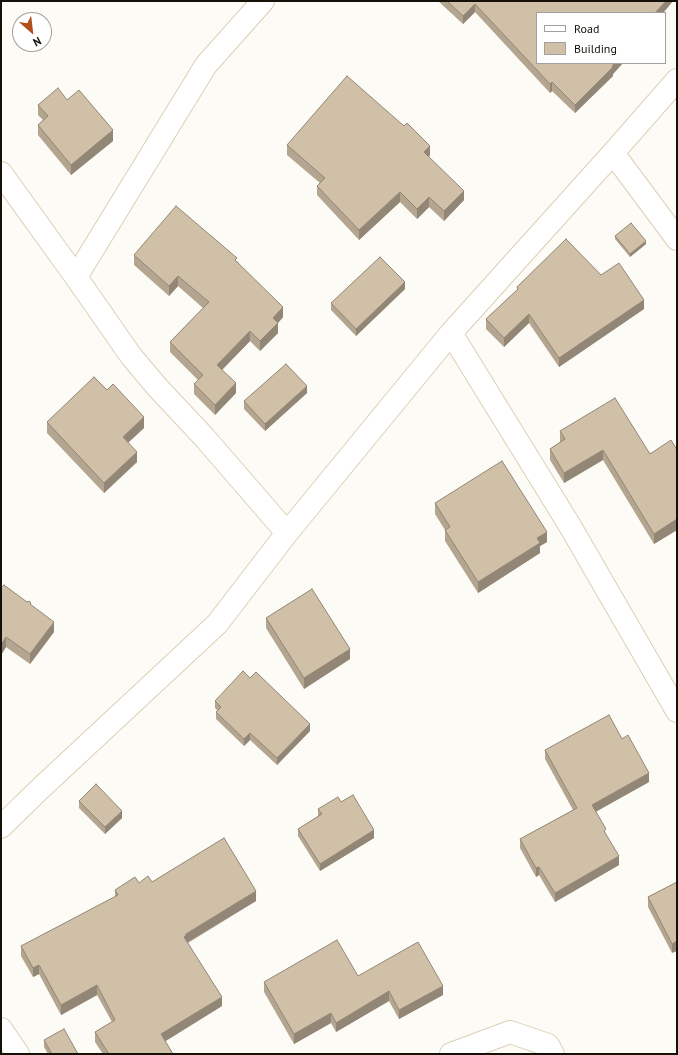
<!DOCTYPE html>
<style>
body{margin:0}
#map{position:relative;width:678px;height:1055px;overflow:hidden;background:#fdfbf5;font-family:"PT Sans",sans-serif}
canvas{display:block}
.frame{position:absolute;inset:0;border:2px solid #151108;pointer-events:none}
.legend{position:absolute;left:536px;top:12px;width:130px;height:52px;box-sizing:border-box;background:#fff;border:1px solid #a1a09c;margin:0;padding:5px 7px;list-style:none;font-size:12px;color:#151108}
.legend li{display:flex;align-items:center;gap:8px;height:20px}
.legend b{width:20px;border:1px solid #a1a09c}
.north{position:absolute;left:12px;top:12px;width:40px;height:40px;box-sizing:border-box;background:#fff;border:1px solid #a1a09c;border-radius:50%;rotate:152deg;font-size:11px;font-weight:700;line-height:16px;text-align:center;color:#151108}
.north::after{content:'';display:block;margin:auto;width:14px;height:18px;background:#b24d1c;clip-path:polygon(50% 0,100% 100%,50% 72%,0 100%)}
</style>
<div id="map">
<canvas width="678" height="1055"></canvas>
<div class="frame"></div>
<ul class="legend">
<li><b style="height:5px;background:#fff"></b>Road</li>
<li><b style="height:11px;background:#d1c0a8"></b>Building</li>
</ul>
<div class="north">N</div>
</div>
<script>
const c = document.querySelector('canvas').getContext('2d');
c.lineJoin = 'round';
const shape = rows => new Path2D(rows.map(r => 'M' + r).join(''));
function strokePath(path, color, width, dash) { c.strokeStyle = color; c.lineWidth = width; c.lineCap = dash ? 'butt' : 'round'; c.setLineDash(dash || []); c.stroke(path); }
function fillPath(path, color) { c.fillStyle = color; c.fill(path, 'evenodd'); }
const minor = shape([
 [613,153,677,239],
 [1,173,76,277,131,356,158,388,204,437,287,533],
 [76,277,206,65,263,1],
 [451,333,570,526,677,711],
 [1,827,42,787,217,624,287,533,451,333,613,153,677,80],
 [1,1029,18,1054],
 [451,1054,510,1032,548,1045,553,1054]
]);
const wall = shape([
 [438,1,673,1,663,13,537,13,537,63,623,63,613,74,613,76,575,113,552,91,550,93,475,12,463,24],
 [67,100,113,141,71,175,38,135,38,125,43,120,38,115,38,105],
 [287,145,430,155,429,157,464,200,444,221,429,207,417,219,400,202,359,240,317,195,317,186,320,183,287,155],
 [615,236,646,244,630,257,615,239],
 [134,255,237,261,283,317,278,323,278,333,260,351,250,341,222,370,236,393,215,415,194,394,194,384,198,380,170,352,170,342,203,308,178,286,169,296,134,265],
 [601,275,644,309,559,367,529,323,504,347,486,329,486,319,517,290,517,287],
 [405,289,356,336,331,310,331,303],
 [107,390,144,428,128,443,137,462,104,493,47,433,47,422],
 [307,393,265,431,244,409,244,401],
 [560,431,650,454,677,450,677,530,654,544,603,460,564,483,550,460,550,449,560,442],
 [435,503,547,542,540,546,540,553,478,593,445,541,445,530,435,514],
 [1,588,31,605,54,632,30,664,6,647,1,655],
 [266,618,350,659,304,689,266,628],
 [215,701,310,731,277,765,250,740,244,746,216,719,216,712,218,711,215,708],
 [622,739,649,782,596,811,619,865,555,902,539,875,536,877,520,848,520,839,573,810,545,759,545,750],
 [79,801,122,818,105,834,79,808],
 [341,802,374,838,320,871,298,836,298,829,318,816,318,809],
 [152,882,256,901,188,943,222,1006,165,1041,173,1054,103,1054,95,1042,95,1032,112,1022,97,995,61,1015,39,974,33,977,21,956,21,946,115,897,115,890,139,883],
 [677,882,672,953,648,907,648,897],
 [358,976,443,995,399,1019,389,1001,336,1032,331,1023,294,1044,264,992,264,982],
 [44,1040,78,1054,48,1054,44,1047]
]);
const shadedWall = shape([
 [666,1,673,1,663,13,655,13],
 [475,4,475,12,463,24,463,16],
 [615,63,623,63,613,74,613,76,575,113,575,105],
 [552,82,552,91,550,93,550,84],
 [113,130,113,141,71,175,71,165],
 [430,146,430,155,424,162,424,152],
 [464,191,464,200,444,221,444,211],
 [400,192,400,202,359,240,359,230],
 [429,197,429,207,417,219,417,209],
 [646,241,646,244,630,257,630,254],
 [178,276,178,286,169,296,169,286],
 [405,282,405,289,356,336,356,329],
 [644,300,644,309,559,367,559,358],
 [283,307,283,317,278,323,278,333,260,351,260,341,273,318],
 [529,314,529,323,504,347,504,338],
 [250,331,250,341,217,375,217,365],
 [236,383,236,393,215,415,215,405],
 [307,386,307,393,265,431,265,424],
 [144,417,144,428,123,447,123,437],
 [603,450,603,460,564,483,564,473],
 [137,452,137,462,104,493,104,483],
 [677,519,677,530,654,544,654,534],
 [547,532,547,542,540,546,540,553,478,593,478,582,537,538],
 [54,622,54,632,30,664,30,654],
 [6,637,6,647,1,655,1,645],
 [350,649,350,659,304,689,304,678],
 [310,724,310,731,277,765,277,758],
 [250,733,250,740,244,746,244,739],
 [649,773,649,782,592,814,592,805],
 [122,811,122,818,105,834,105,827],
 [374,830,374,838,320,871,320,864],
 [619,856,619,865,555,902,555,893],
 [539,867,539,875,536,877,536,868],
 [256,891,256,901,186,943,184,937,186,934],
 [677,941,677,951,672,953,672,944],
 [39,965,39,974,33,977,33,968],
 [97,985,97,995,61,1015,61,1005],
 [443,986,443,995,399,1019,399,1010],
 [389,991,389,1001,336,1032,336,1023],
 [222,997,222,1006,161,1044,161,1034],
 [331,1013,331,1023,294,1044,294,1034]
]);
const building = shape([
 [447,1,666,1,655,13,537,13,537,63,615,63,612,66,613,67,575,105,552,82,550,84,475,4,463,16,447,1],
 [347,76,404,126,407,123,430,146,424,152,464,191,444,211,429,197,417,209,400,192,359,230,317,186,325,178,287,145,347,76],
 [58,88,67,100,79,90,113,130,71,165,38,125,48,116,38,105,58,88],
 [176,206,237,258,235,260,283,307,273,318,278,323,260,341,250,331,217,365,236,383,215,405,194,384,203,375,170,342,209,302,178,276,169,286,134,255,176,206],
 [631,223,646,241,630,254,615,236,631,223],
 [566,239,601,275,619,263,644,300,559,358,529,314,504,338,486,319,518,289,517,287,566,239],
 [380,257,405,282,356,329,331,303,380,257],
 [286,364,307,386,265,424,244,401,286,364],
 [94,377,107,390,113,384,144,417,123,437,137,452,104,483,47,422,94,377],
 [615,398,650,454,671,440,677,450,677,519,654,534,603,450,564,473,550,449,565,439,560,431,615,398],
 [502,461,547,532,537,538,540,543,478,582,445,530,450,527,435,503,502,461],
 [4,585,27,602,29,601,31,603,30,604,54,622,30,654,6,637,1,645,1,588,4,585],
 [312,589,350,649,304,678,266,618,312,589],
 [243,671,250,678,256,672,310,724,277,758,250,733,244,739,216,712,221,707,215,701,243,671],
 [609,715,622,739,628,735,649,773,592,805,606,829,604,831,619,856,555,893,539,867,536,868,520,839,577,808,545,750,609,715],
 [96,784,122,811,105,827,79,801,96,784],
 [353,795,374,830,320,864,298,829,322,814,318,809,338,797,341,802,353,795],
 [224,838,256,891,186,934,186,935,184,937,222,997,161,1034,173,1054,109,1054,95,1032,115,1020,97,985,61,1005,39,965,33,968,21,946,118,895,115,890,135,877,139,883,148,876,152,882,224,838],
 [677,882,677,941,672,944,648,897,677,882],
 [337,940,358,976,418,942,443,986,399,1010,389,991,336,1023,331,1013,294,1034,264,982,337,940],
 [64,1029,78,1054,52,1054,44,1040,64,1029]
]);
strokePath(minor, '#dad0b5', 24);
strokePath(minor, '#fff', 22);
fillPath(wall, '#b4a590');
fillPath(shadedWall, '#928676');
fillPath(building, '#d1c0a8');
strokePath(building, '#928676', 1);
</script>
